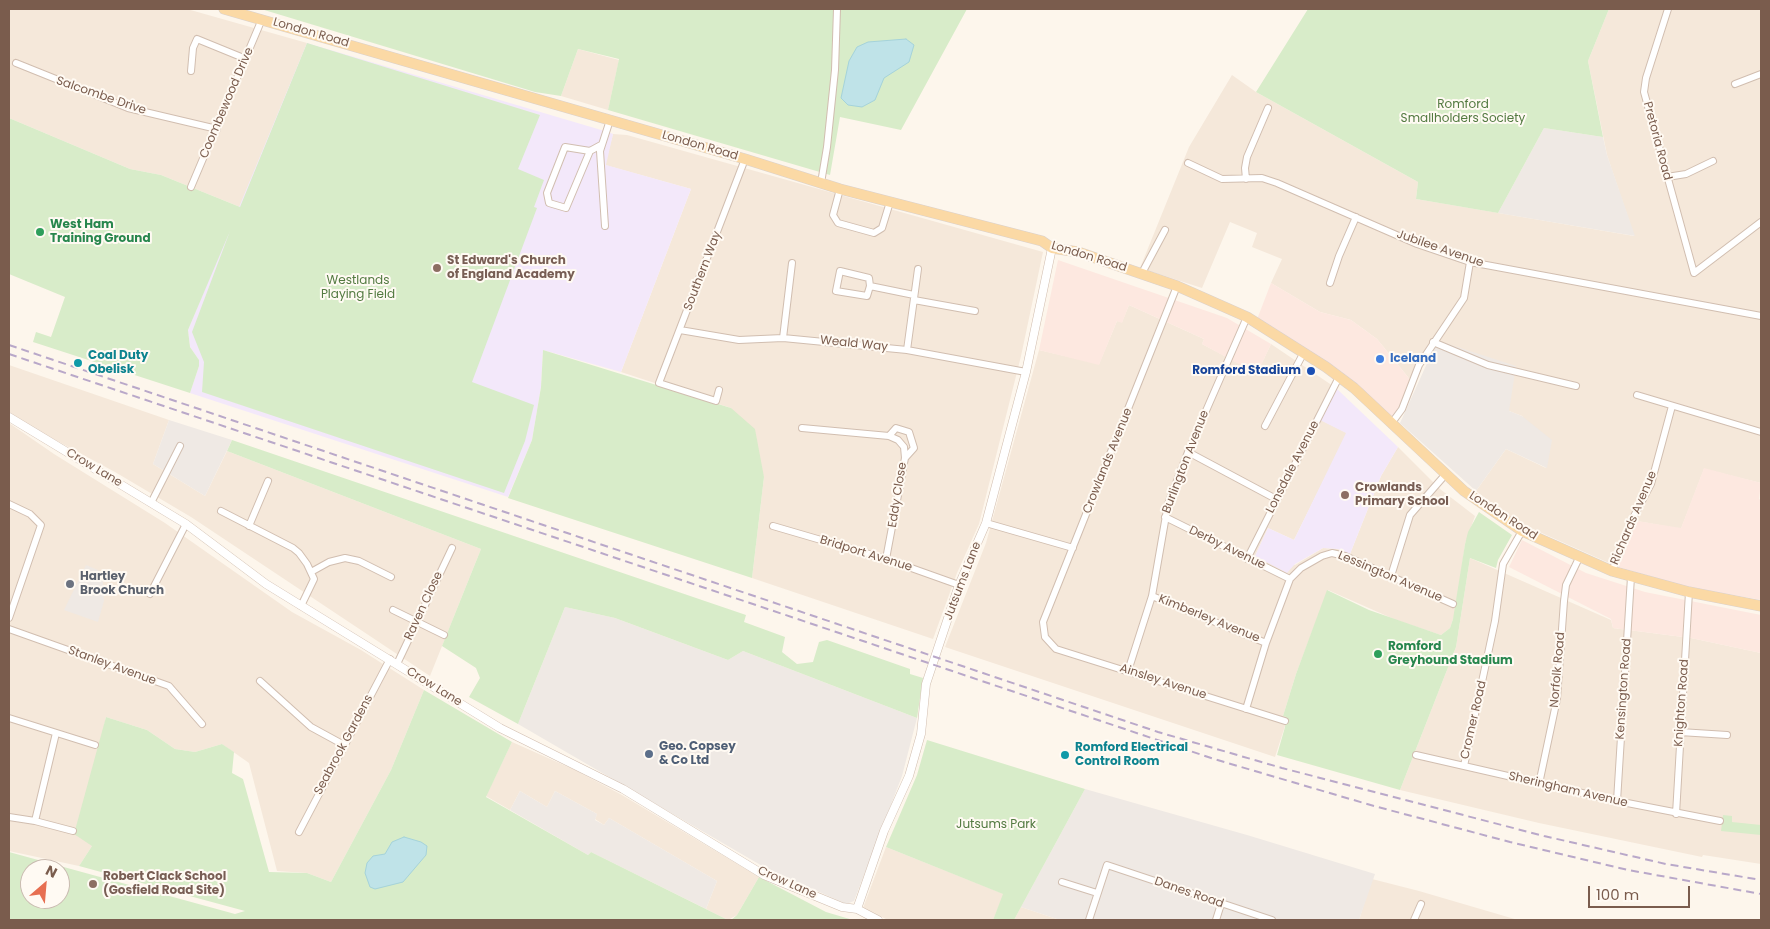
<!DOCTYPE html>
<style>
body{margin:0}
#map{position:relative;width:1770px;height:929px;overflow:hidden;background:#fdf6ec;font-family:Poppins,sans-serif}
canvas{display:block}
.frame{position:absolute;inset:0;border:10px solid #7a5c4d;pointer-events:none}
.north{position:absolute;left:20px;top:859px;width:50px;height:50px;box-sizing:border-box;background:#fffaf3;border:1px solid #cabbb1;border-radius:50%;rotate:27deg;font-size:14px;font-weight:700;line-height:20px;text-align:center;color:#7a5c4d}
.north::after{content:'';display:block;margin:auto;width:18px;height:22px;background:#e76f51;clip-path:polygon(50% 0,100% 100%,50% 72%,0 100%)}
.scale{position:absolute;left:1588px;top:886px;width:102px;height:22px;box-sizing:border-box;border:2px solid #7a5c4d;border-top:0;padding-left:6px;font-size:15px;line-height:18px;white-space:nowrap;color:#7a5c4d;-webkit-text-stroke:4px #fffaf3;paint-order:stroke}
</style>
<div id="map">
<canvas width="1770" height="929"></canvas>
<div class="frame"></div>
<div class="north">N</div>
<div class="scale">100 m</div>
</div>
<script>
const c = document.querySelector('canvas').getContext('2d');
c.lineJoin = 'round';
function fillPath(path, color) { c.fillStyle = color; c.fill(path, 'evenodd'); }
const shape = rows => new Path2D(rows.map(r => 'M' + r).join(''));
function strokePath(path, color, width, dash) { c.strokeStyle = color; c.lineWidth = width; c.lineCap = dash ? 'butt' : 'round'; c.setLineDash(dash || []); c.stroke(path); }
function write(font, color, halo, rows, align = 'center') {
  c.font = font + ' Poppins,sans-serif'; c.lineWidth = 4; c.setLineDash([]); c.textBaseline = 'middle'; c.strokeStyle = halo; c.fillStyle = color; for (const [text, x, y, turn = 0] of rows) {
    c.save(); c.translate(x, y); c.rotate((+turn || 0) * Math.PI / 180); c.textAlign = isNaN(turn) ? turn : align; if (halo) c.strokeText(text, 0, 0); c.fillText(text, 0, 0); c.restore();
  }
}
const residential = shape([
 [9,9,187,9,307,43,240,207,161,175,130,169,9,118],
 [1609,9,1761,9,1761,483,1704,469,1681,529,1637,521,1618,567,1517,522,1476,491,1506,449,1546,468,1522,416,1509,411,1434,348,1412,382,1377,339,1351,320,1320,312,1271,283,1282,259,1252,247,1257,233,1230,222,1202,288,1140,268,1189,147,1232,75,1256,92,1418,182,1416,199,1634,236,1607,155,1588,61],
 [578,49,619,60,608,110,561,96],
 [613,134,627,135,1043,252,1021,356,979,524,957,573,933,639,752,578,764,477,731,408,621,372,691,189,605,165],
 [1129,305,1204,339,1202,344,1257,373,1271,344,1336,388,1321,420,1347,433,1294,540,1268,528,1255,556,1295,565,1323,548,1338,549,1350,554,1381,476,1398,447,1440,489,1475,516,1465,544,1456,610,1450,628,1441,635,1396,620,1328,590,1296,674,1283,716,1286,717,1285,726,1275,757,945,647,986,543,1039,350,1099,364,1117,321,1122,322],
 [9,365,169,420,153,464,205,496,227,451,481,549,430,676,191,517,115,472,9,415],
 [9,423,54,454,165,523,292,612,361,650,424,690,391,770,331,882,307,873,277,871,249,763,222,744,195,752,175,749,147,730,106,717,99,749,92,846,79,866,9,851],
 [1470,558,1611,620,1613,628,1691,638,1761,653,1761,864,1703,855,1702,857,1539,823,1400,790,1456,647],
 [512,742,575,770,622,795,759,877,737,915,728,920,706,909,717,881,609,818,604,825,595,819,597,814,555,791,547,807,520,791,510,810,486,796],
 [886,847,1004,894,993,920,888,920,863,908],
 [1372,879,1419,891,1518,920,1359,920],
 [1021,907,1060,920,1014,920]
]);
const commercial = shape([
 [1058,260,1227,318,1271,344,1257,374,1202,344,1204,339,1129,305,1122,323,1117,321,1099,365,1039,350],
 [1271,283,1320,312,1351,320,1377,339,1412,382,1391,424,1367,400,1256,322],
 [1704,468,1761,483,1759,499,1761,500,1761,600,1688,587,1618,567,1637,521,1681,528],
 [1522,540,1586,573,1645,592,1761,615,1761,653,1691,638,1613,628,1611,619,1509,567]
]);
const industrial = shape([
 [1544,128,1603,137,1607,155,1635,236,1498,213],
 [1442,342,1516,366,1509,411,1522,416,1552,440,1547,468,1506,449,1476,491,1400,423,1434,348],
 [169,420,232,440,205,496,153,464],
 [86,565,98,570,103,582,104,601,98,622,64,610],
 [565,607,615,618,728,660,743,651,917,718,902,776,854,901,846,904,764,867,518,724],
 [1085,789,1247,835,1375,874,1359,920,1060,920,1021,907],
 [520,791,547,807,555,791,597,814,595,820,604,825,609,818,717,881,706,909,591,852,588,855,510,810]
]);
const education = shape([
 [307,43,608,132,613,134,606,165,691,189,621,372,543,350,541,387,532,440,508,497,190,393,199,366,199,360,190,347,188,330],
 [1336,388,1398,447,1381,476,1350,554,1338,549,1323,548,1295,564,1287,573,1255,556,1268,528,1294,540,1346,433,1320,420]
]);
const green = shape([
 [261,9,967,9,901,130,840,117,830,175,608,110,619,59,578,49,561,96,535,92],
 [1308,9,1609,9,1588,61,1603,137,1544,128,1498,213,1416,199,1418,182,1256,92],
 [307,43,540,115,518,169,544,180,534,207,537,208,472,382,534,405,525,441,504,493,202,392,204,362,192,332,230,231,188,330,190,347,199,360,199,366,190,393,33,342,36,332,51,337,65,297,9,274,9,118,130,169,161,175,240,207],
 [543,350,731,408,755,429,764,477,752,578,508,498,532,440,541,387],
 [232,440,746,615,744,622,785,637,782,652,797,664,813,662,819,642,827,640,910,669,910,674,923,678,917,718,743,651,728,660,615,618,565,607,518,724,469,697,480,678,476,668,442,646,481,549,227,451],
 [1479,512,1512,535,1498,560,1496,568,1470,558,1456,647,1400,790,1277,755,1285,727,1286,717,1283,716,1296,674,1327,590,1369,610,1441,635,1450,628,1453,619,1465,544,1468,532],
 [424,690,512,742,486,797,588,855,591,852,728,920,9,920,9,852,235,914,245,911,79,866,92,846,74,834,106,717,147,730,175,749,195,752,222,744,234,752,232,773,243,779,269,872,307,873,331,882,391,770],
 [30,869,60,869,60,899,30,899],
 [927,740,1085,789,1014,920,993,920,1003,894,886,847,917,775],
 [1723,815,1732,816,1732,822,1761,825,1761,835,1721,831],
 [759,877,826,912,853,920,731,920,737,915]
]);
const water = shape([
 [906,39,914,45,909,62,884,78,875,100,862,107,848,105,841,98,849,61,857,47,868,42,906,39],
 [404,837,421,842,427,846,426,855,403,882,375,889,370,887,365,873,367,863,373,856,385,854,392,842,404,837]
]);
const minor = shape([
 [1668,9,1646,78,1644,92,1694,273,1761,222],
 [16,63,128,108,217,129],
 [191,71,193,48,197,39,246,59],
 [1735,84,1761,74],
 [590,151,565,147,547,193,549,203,566,208,590,151,601,145],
 [1188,163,1222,179,1262,178,1277,183,1417,244,1470,262,1761,316],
 [1667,177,1686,174,1713,161],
 [1246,179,1245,168,1247,157,1268,108],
 [821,183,827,147,835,70,837,9],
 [191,187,262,19],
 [840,189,833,215,838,223,874,233,882,228,890,202],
 [605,226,600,151,610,120],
 [1142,273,1165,230],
 [1330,283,1339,256,1356,217],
 [870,286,869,278,840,271,836,291,867,296,870,286,914,295],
 [1177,286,1043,622,1045,637,1056,649,1285,721],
 [914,300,975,311],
 [680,330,739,340,783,338,907,350,1026,372],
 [783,338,792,263],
 [1433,342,1488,365,1576,386],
 [907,350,918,269],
 [719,390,716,401,659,383,745,159],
 [1637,395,1761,432],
 [1391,424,1402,409,1419,365,1464,298,1470,262],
 [1265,426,1304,352],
 [802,428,889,436,898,440,904,447,905,458,886,559],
 [889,436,896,428,909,432,914,448,905,458],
 [1188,452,1276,499],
 [151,503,180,446],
 [9,504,30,514,41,525,9,618],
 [221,511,293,548,299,553,307,564,314,579,301,606],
 [1165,517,1290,579],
 [986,523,1073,548],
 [249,526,268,481],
 [773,526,886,559,959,585],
 [1247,559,1339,377],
 [1612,571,1633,518,1651,484,1672,406],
 [311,572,329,562,345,558,359,561,391,577],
 [1391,576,1410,515,1445,475],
 [150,594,186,524],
 [1152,596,1266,643],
 [393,610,444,635],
 [9,629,169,686,202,724],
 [397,664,452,548],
 [1128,671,1152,596,1168,504,1188,452,1247,317],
 [260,681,311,727,344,745],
 [1246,709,1266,643,1290,579,1301,568,1322,556,1332,553,1345,556,1453,604],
 [9,718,95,745],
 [1680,732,1727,735],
 [1416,755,1617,801,1720,821],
 [1464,766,1495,621,1503,564,1522,531],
 [1539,784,1557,699,1564,601,1566,585,1579,558],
 [1617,801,1631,577],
 [1676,814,1689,592],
 [9,817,35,821,56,733],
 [35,821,73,831],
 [299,832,390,659],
 [1062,882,1097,893],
 [1089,920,1107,865,1272,920],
 [1216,920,1221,904],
 [1414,920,1421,904]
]);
const tertiary = shape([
 [9,417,186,524,266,584,500,728,623,789,764,875,842,907,857,909,878,920],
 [857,909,884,831,909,776,921,734,926,684,959,585,986,523,1026,372,1052,248]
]);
const primary = shape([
 [224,9,745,159,840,189,1042,241,1052,248,1078,252,1177,286,1247,317,1326,367,1354,388,1464,491,1522,531,1612,571,1689,592,1761,606]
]);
const rail = shape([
 [9,345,1158,732,1282,768,1544,836,1666,864,1761,880],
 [9,354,1214,759,1374,806,1510,842,1628,870,1761,894]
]);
const markers = [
 [40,232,5,"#2e9e5b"],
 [437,268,5,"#8d6e63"],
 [1380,359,5,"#3f7fe0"],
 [78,363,5,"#0f9aa8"],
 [1311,371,5,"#1a4fb4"],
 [1345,495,5,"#8d6e63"],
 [70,584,5,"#6b7280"],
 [1378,654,5,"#2e9e5b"],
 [649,754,5,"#5c6f8a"],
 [1065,755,5,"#0f9aa8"],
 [93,884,5,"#8d6e63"]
];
const streetNames = [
 ["London Road",311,33,16],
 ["Salcombe Drive",101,96,19],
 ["Coombewood Drive",227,103,-67],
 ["Pretoria Road",1657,141,75],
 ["London Road",700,146,16],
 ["Jubilee Avenue",1440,249,19],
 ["London Road",1089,257,17],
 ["Southern Way",703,271,-69],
 ["Weald Way",854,344,6],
 ["Crowlands Avenue",1108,461,-68],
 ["Burlington Avenue",1186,462,-69],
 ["Lonsdale Avenue",1293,467,-63],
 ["Crow Lane",94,468,31],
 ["Eddy Close",898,495,-81],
 ["London Road",1503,516,33],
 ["Richards Avenue",1634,518,-67],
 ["Derby Avenue",1227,548,26],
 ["Bridport Avenue",866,554,17],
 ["Lessington Avenue",1390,577,23],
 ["Jutsums Lane",963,581,-69],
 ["Raven Close",424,606,-65],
 ["Kimberley Avenue",1209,619,22],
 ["Stanley Avenue",112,666,20],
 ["Norfolk Road",1558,670,-85],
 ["Ainsley Avenue",1163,682,18],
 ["Crow Lane",434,687,32],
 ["Kensington Road",1624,689,-86],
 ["Knighton Road",1682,703,-86],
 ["Cromer Road",1474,720,-77],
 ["Seabrook Gardens",344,745,-62],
 ["Sheringham Avenue",1568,790,13],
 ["Crow Lane",787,883,24],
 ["Danes Road",1189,893,19]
];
const parkNames = [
 ["Romford",1463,105],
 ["Smallholders Society",1463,119],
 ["Westlands",358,281],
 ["Playing Field",358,295],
 ["Jutsums Park",996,825]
];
const leisureNames = [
 ["West Ham",50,225],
 ["Training Ground",50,239],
 ["Romford",1388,647],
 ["Greyhound Stadium",1388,661]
];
const educationNames = [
 ["St Edward's Church",447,261],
 ["of England Academy",447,275],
 ["Crowlands",1355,488],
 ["Primary School",1355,502],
 ["Robert Clack School",103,877],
 ["(Gosfield Road Site)",103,891]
];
const cultureNames = [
 ["Coal Duty",88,356],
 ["Obelisk",88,370],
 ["Romford Electrical",1075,748],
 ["Control Room",1075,762]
];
const shopNames = [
 ["Iceland",1390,359]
];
const transitNames = [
 ["Romford Stadium",1301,371]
];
const worshipNames = [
 ["Hartley",80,577],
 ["Brook Church",80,591]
];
const serviceNames = [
 ["Geo. Copsey",659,747],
 ["& Co Ltd",659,761]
];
fillPath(residential, '#f5e8da');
fillPath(commercial, '#fde8e0');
fillPath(industrial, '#efe9e4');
fillPath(education, '#f3e8fa');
fillPath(green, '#d8ecc9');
fillPath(water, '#bfe3e8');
strokePath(water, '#a5d3da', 1);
strokePath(minor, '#d1beb0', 8);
strokePath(tertiary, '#d1beb0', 9);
strokePath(primary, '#dad1cd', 11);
strokePath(minor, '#fff', 6);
strokePath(tertiary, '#fff', 8);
strokePath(primary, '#fbd9a5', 10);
strokePath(rail, '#b9a8c9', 2, [8, 5]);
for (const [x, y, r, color] of markers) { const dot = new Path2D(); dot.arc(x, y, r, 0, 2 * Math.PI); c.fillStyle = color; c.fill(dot); strokePath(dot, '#fffaf3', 2); }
write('12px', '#7a5c4d', '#fffaf3', streetNames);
write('12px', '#537a41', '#fffaf3', parkNames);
write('bold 12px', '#27864d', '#fffaf3', leisureNames, 'left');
write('bold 12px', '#785e54', '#fffaf3', educationNames, 'left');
write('bold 12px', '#0d838f', '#fffaf3', cultureNames, 'left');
write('bold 12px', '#366cbe', '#fffaf3', shopNames, 'left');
write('bold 12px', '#164399', '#fffaf3', transitNames, 'right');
write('bold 12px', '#5b616d', '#fffaf3', worshipNames, 'left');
write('bold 12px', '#4e5e75', '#fffaf3', serviceNames, 'left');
</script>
